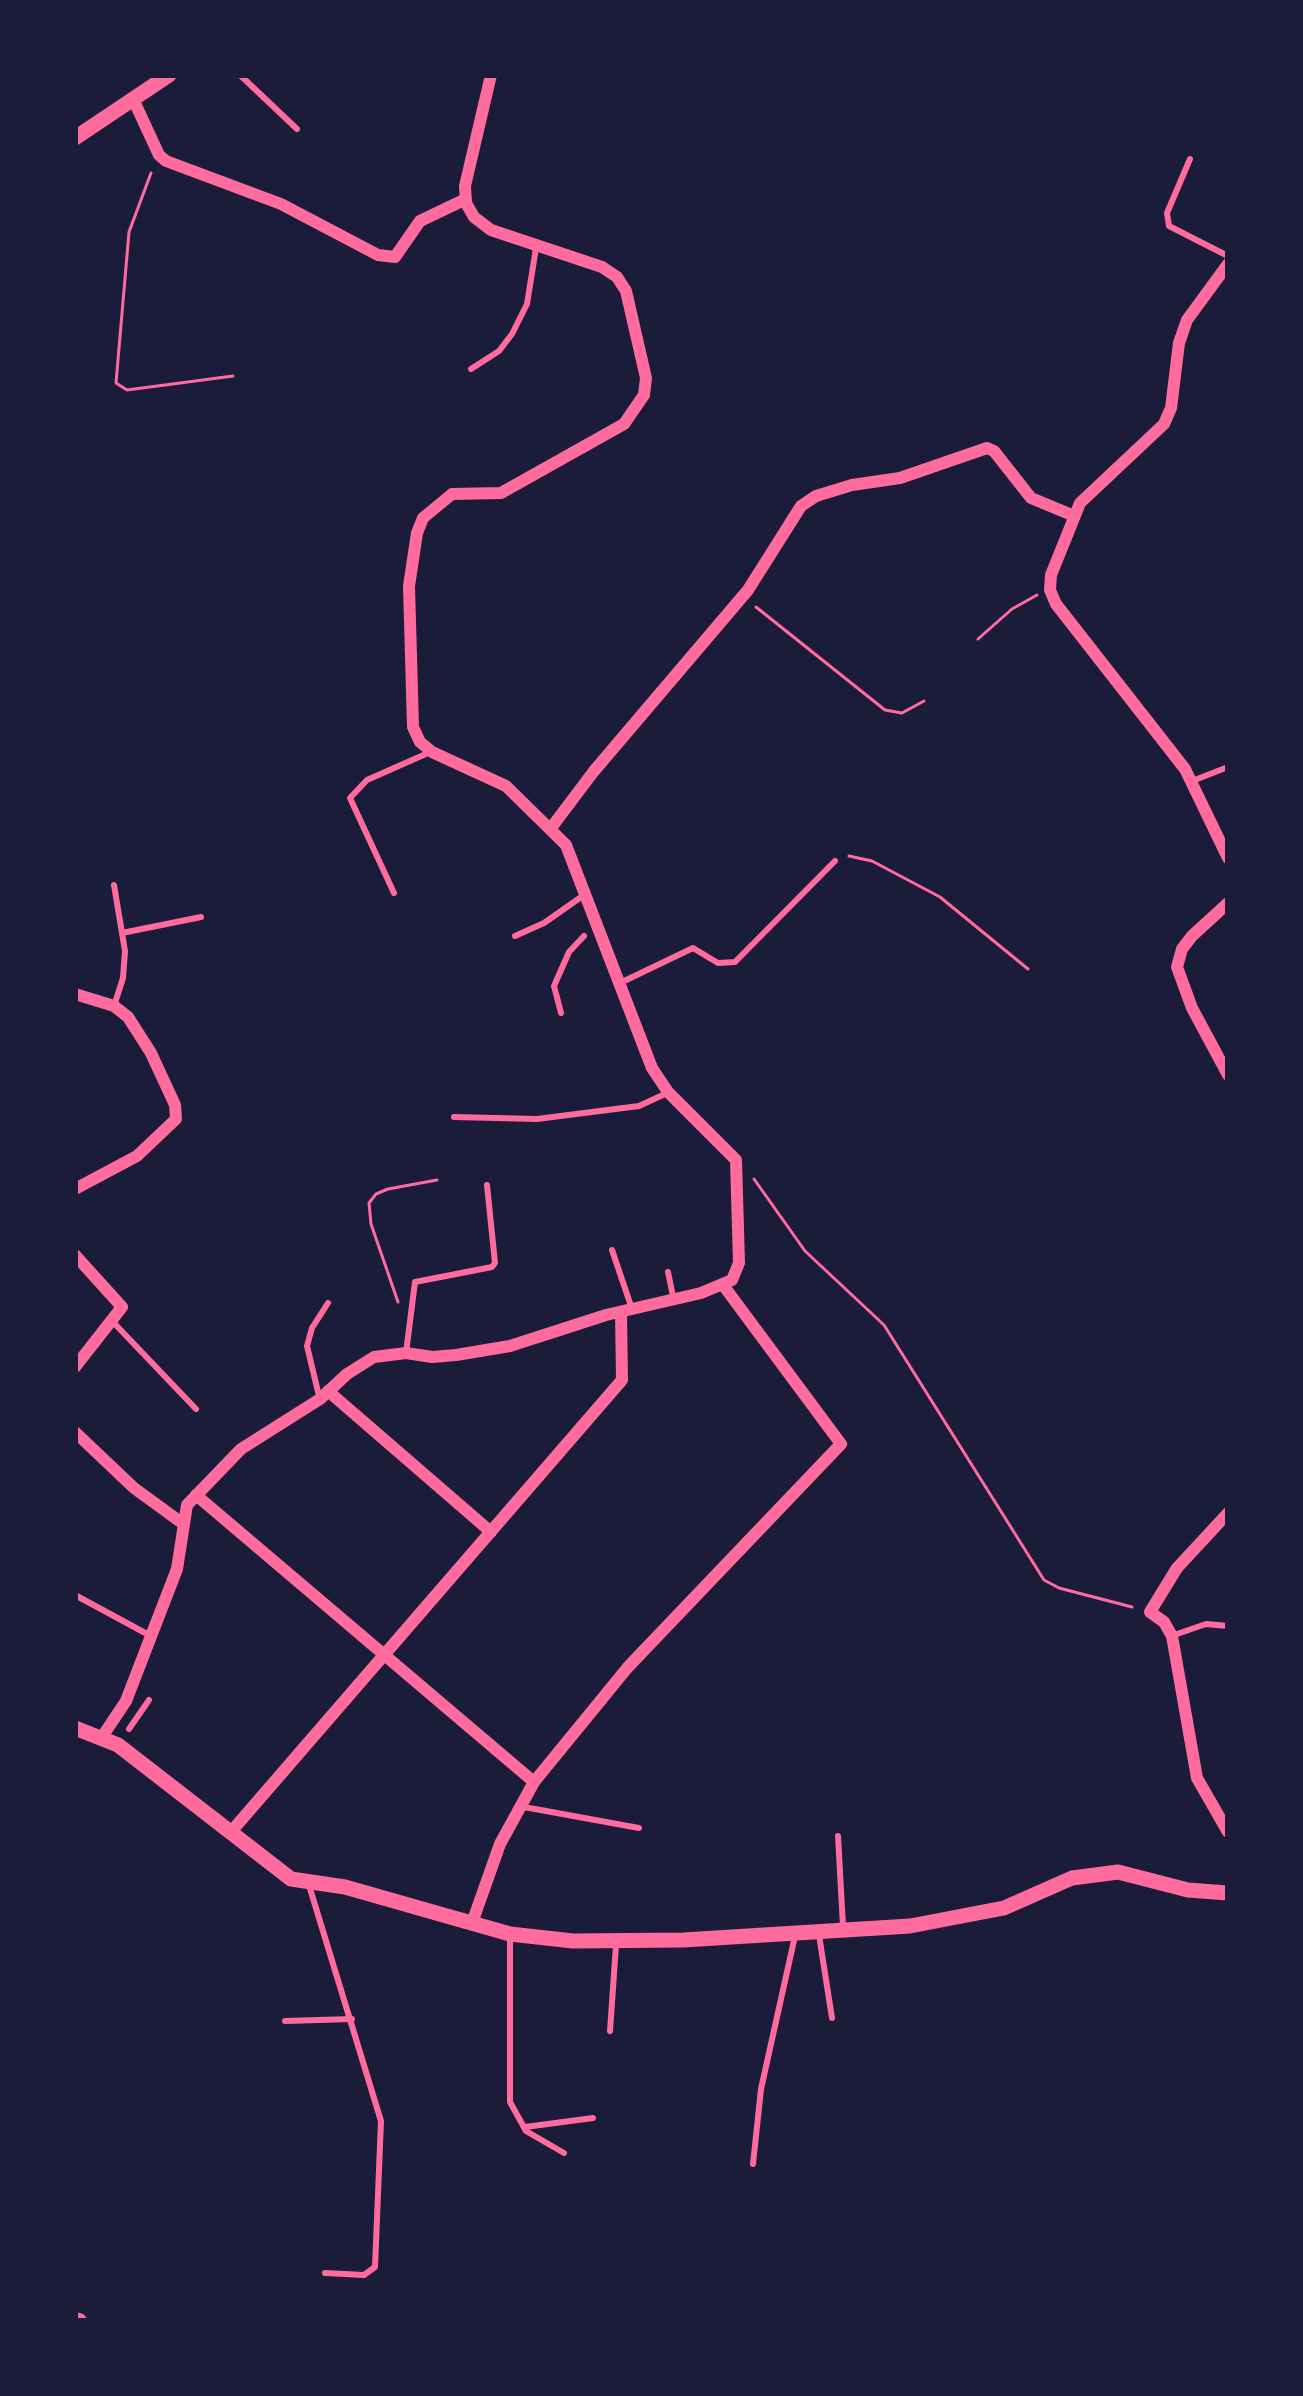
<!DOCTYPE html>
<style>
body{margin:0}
#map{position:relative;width:1303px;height:2396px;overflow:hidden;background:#1b1b3a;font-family:Overpass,sans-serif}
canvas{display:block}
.frame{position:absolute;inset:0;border:78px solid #1b1b3a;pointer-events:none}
</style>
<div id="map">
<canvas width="1303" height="2396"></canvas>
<div class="frame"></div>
</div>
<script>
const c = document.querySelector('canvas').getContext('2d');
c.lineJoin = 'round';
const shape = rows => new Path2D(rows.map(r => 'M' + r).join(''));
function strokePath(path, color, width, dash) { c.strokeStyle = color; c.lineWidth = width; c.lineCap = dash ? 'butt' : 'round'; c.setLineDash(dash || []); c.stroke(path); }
const path = shape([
 [151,173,129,232,116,383,127,390,233,376],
 [756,607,885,710,902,713,924,701],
 [978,639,1012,609,1037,595],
 [849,856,872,861,940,897,1028,969],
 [754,1179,805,1251,884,1325,1044,1580,1059,1588,1132,1607],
 [398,1302,371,1224,369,1203,376,1194,388,1189,437,1180]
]);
const service = shape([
 [240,75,297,129],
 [1190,159,1167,213,1169,226,1228,256],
 [471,369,499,351,512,334,527,304,536,248],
 [1192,781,1228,767],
 [394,893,350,798,367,780,428,753],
 [122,933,201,917],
 [515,936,544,923,584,895],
 [620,983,693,948,718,963,735,962,835,861],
 [114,1006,123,978,125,951,114,885],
 [561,1013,554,986,569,952,584,936],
 [454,1117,537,1119,639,1106,665,1094],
 [612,1250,631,1306],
 [668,1272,673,1296],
 [113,1322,196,1409],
 [406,1353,415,1282,492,1267,495,1263,487,1185],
 [319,1396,307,1346,312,1328,328,1303],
 [75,1595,149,1635],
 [1174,1635,1206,1624,1228,1626],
 [129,1729,149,1700],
 [524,1807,639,1828],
 [838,1836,843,1926],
 [308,1882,381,2121,375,2267,364,2275,325,2273],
 [819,1935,832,2018],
 [510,1938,510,2102,526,2131,564,2153],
 [285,2021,352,2019],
 [610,2031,616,1945],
 [525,2127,593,2118],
 [753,2164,761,2089,795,1936]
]);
const minor = shape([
 [134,101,159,155,166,161,281,204,378,255,395,257,420,221,466,199],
 [1228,264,1187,320,1179,343,1171,408,1164,424,1080,503,1051,575,1050,590,1056,604,1185,769,1228,858],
 [551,828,594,771,748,590,801,506,816,496,852,485,900,478,987,448,994,451,1031,498,1072,515],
 [1228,903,1192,936,1182,949,1177,967,1192,1008,1228,1075],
 [75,994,114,1006,128,1017,151,1053,175,1105,176,1119,137,1156,75,1189],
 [75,1255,122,1307,75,1367],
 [328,1391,491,1532],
 [75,1432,134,1488,182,1523],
 [196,1495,534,1782],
 [1228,1513,1177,1568,1150,1612,1164,1622,1172,1636,1197,1778,1228,1832],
 [102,1737,126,1701,177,1569,187,1505,241,1449,320,1399,347,1374,374,1357,406,1353,432,1357,456,1355,510,1346,606,1315,701,1293,732,1280,739,1263,736,1160,668,1092,652,1068,566,845,506,786,432,752,420,742,413,727,409,586,417,533,423,518,452,494,501,493,624,424,644,395,646,378,626,291,617,277,602,267,491,230,474,217,466,203,465,186,491,75],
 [230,1833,622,1380,621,1312],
 [472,1923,500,1844,534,1782,628,1667,841,1444,723,1285]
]);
const tertiary = shape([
 [75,138,169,75],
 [75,1728,118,1745,291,1879,345,1887,510,1934,573,1941,683,1940,910,1926,1004,1908,1072,1878,1118,1872,1188,1890,1228,1893]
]);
const secondary = shape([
 [75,2320,79,2321]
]);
strokePath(path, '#ff6b9d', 3);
strokePath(service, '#ff6b9d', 6);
strokePath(minor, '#ff6b9d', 12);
strokePath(tertiary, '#ff6b9d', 15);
strokePath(secondary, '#ff6b9d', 16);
</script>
